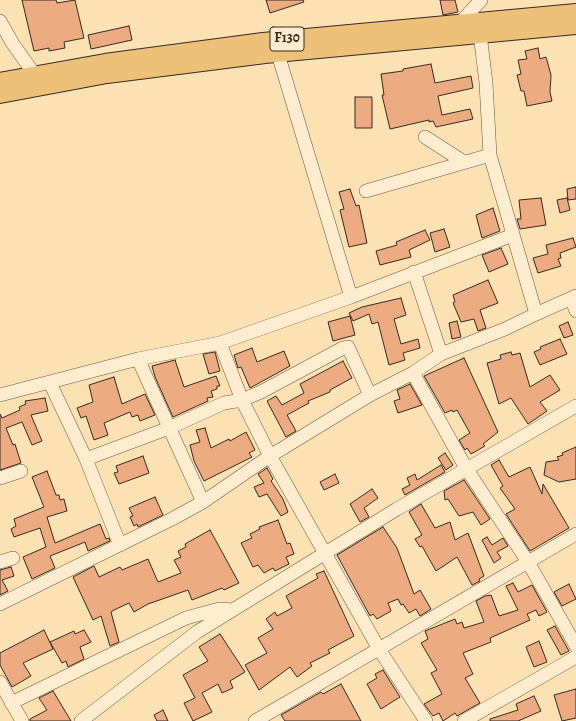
<!DOCTYPE html>
<style>
body{margin:0}
canvas{display:block;background:#fce2b3}
</style>
<canvas width="576" height="721"></canvas>
<script>
const c = document.querySelector('canvas').getContext('2d');
c.lineJoin = 'round';
function fillPath(path, color) { c.fillStyle = color; c.fill(path, 'evenodd'); }
const shape = rows => new Path2D(rows.map(r => 'M' + r).join(''));
function strokePath(path, color, width, dash) { c.strokeStyle = color; c.lineWidth = width; c.lineCap = dash ? 'butt' : 'round'; c.setLineDash(dash || []); c.stroke(path); }
function write(font, color, halo, rows, align = 'center') {
  c.font = font + ' Alegreya,serif'; c.lineWidth = 3.5; c.setLineDash([]); c.textBaseline = 'middle'; c.strokeStyle = halo; c.fillStyle = color; for (const [text, x, y, turn = 0] of rows) {
    c.save(); c.translate(x, y); c.rotate((+turn || 0) * Math.PI / 180); c.textAlign = isNaN(turn) ? turn : align; if (halo) c.strokeText(text, 0, 0); c.fillText(text, 0, 0); c.restore();
  }
}
const building = shape([
 [22,0,56,0,57,3,75,0,84,38,64,42,65,48,49,51,49,48,34,51,22,0],
 [266,0,303,0,304,2,270,13,266,0],
 [440,0,455,0,458,12,443,15,440,0],
 [129,26,132,40,91,49,88,35,129,26],
 [538,48,540,59,546,57,551,75,550,92,552,101,527,106,524,91,521,91,517,75,521,74,518,60,527,59,525,51,538,48],
 [431,64,435,83,471,76,473,88,438,96,442,115,470,109,473,119,436,127,433,121,429,122,429,120,390,129,382,95,384,95,381,74,403,71,403,69,431,64],
 [355,97,372,97,372,128,355,128,355,97],
 [576,187,576,199,568,200,567,189,576,187],
 [350,189,356,206,359,205,367,243,349,247,340,210,344,209,339,192,350,189],
 [541,198,546,225,520,229,517,219,521,219,519,200,541,198],
 [567,198,570,210,560,213,557,200,567,198],
 [493,208,500,231,482,238,476,215,493,208],
 [444,229,450,247,435,252,430,233,444,229],
 [425,230,430,240,409,250,411,257,380,265,376,251,397,245,396,242,425,230],
 [573,238,576,247,560,253,561,258,558,259,561,266,538,273,533,258,548,254,546,245,573,238],
 [501,248,508,264,489,272,482,255,501,248],
 [488,280,498,303,480,310,486,328,478,331,474,319,461,322,453,303,455,302,453,295,488,280],
 [401,298,406,315,394,319,401,344,418,339,420,348,403,353,405,360,389,365,378,322,372,324,369,314,353,321,349,313,362,307,401,298],
 [350,316,355,335,333,341,328,322,350,316],
 [457,321,461,337,452,339,449,323,457,321],
 [568,322,573,335,564,338,559,326,568,322],
 [560,339,567,354,540,365,534,352,541,349,540,347,560,339],
 [252,348,257,362,284,351,290,366,250,388,241,367,238,368,234,355,252,348],
 [215,352,220,371,209,374,203,354,215,352],
 [511,352,512,355,520,353,530,387,550,375,560,390,540,402,547,411,528,424,511,398,499,404,487,363,501,359,500,355,511,352],
 [464,358,498,432,483,444,485,446,471,454,467,448,465,450,459,440,470,433,457,410,453,412,452,410,445,413,424,376,464,358],
 [175,360,184,387,216,376,220,386,217,386,217,389,211,391,213,397,207,398,208,401,173,417,155,377,152,366,175,360],
 [343,361,352,378,330,390,330,392,308,401,309,403,287,415,296,431,286,437,267,401,276,396,282,405,304,393,300,384,343,361],
 [114,377,122,404,145,394,155,415,140,421,138,415,132,417,130,412,104,423,108,435,94,440,86,416,81,418,77,408,93,402,89,385,114,377],
 [410,384,422,405,398,413,394,401,400,399,397,390,410,384],
 [45,398,48,411,31,415,42,441,32,445,22,422,6,428,13,445,15,444,21,463,0,470,0,414,2,418,20,410,19,407,26,404,25,401,45,398],
 [205,428,211,448,229,439,230,441,246,432,255,450,249,453,252,457,204,481,194,461,190,445,200,442,196,430,205,428],
 [576,447,576,479,559,482,544,475,546,462,559,460,557,457,563,455,562,453,576,447],
 [445,453,453,465,446,470,438,458,445,453],
 [143,456,149,473,119,484,114,473,118,472,116,466,143,456],
 [499,460,509,477,530,467,542,494,543,484,569,528,530,551,506,514,515,509,500,488,503,486,491,465,499,460],
 [441,465,445,472,405,495,402,489,410,485,407,478,415,474,417,480,441,465],
 [267,468,273,479,271,481,283,499,288,512,281,516,267,494,259,497,254,487,264,483,258,474,267,468],
 [47,471,56,495,59,495,60,500,64,499,67,511,47,517,55,543,100,524,106,539,109,538,110,541,88,551,85,542,50,556,55,568,32,579,23,557,46,547,40,528,14,537,11,529,16,526,14,519,44,507,32,477,47,471],
 [335,474,339,483,324,490,320,482,335,474],
 [464,480,490,519,481,525,473,512,459,516,448,499,445,500,444,491,464,480],
 [372,489,378,498,364,508,369,517,360,522,350,504,372,489],
 [155,497,163,515,138,527,137,524,134,526,130,517,133,516,129,508,155,497],
 [421,504,435,528,450,522,455,540,468,533,484,576,479,579,480,581,472,585,457,557,436,571,422,546,420,547,415,539,422,535,409,512,421,504],
 [278,520,287,544,290,543,294,554,286,557,289,564,275,571,273,568,264,573,258,565,253,567,241,543,252,538,250,534,260,529,259,527,278,520],
 [383,527,397,548,414,594,420,590,431,609,420,616,416,609,409,613,403,604,401,605,398,599,388,603,391,611,377,619,373,614,370,616,337,555,383,527],
 [210,530,239,583,224,590,222,588,192,600,188,590,148,604,134,612,129,603,114,610,111,612,119,642,110,646,101,616,93,620,73,577,94,566,99,577,120,567,122,570,148,559,158,582,181,573,174,560,181,557,178,551,186,547,185,544,210,530],
 [487,537,492,545,503,538,508,546,497,552,501,558,494,563,482,540,487,537],
 [11,567,14,576,2,580,8,591,0,595,0,570,11,567],
 [324,571,354,636,328,650,330,653,310,663,312,666,297,677,290,667,259,690,245,665,267,653,258,638,273,629,266,619,275,612,277,616,292,608,286,596,318,578,316,574,324,571],
 [513,583,518,592,532,585,547,612,539,616,536,610,527,614,530,620,490,638,491,642,463,653,473,674,465,678,480,703,457,716,455,713,443,721,439,713,433,716,424,704,442,694,431,673,437,670,421,643,428,639,425,631,455,619,457,624,462,622,464,628,484,622,476,601,485,596,491,595,499,616,518,610,506,586,513,583],
 [569,584,576,599,562,606,554,592,569,584],
 [555,626,569,651,561,655,547,630,555,626],
 [44,630,53,649,23,663,31,676,12,687,0,665,0,653,44,630],
 [84,630,91,642,80,647,84,659,68,667,66,661,62,663,50,642,74,631,75,634,84,630],
 [220,634,245,672,230,681,233,688,222,693,218,684,202,693,212,712,193,721,184,703,195,698,183,675,208,661,199,647,220,634],
 [539,641,547,662,534,667,526,647,539,641],
 [383,670,400,697,381,709,367,684,377,678,375,674,383,670],
 [341,684,361,721,285,721,281,715,321,692,323,694,341,684],
 [576,689,576,718,562,721,554,695,576,689],
 [53,691,71,721,30,721,30,719,47,710,39,698,53,691],
 [534,696,541,711,518,721,490,721,490,719,518,710,516,704,534,696],
 [163,710,168,721,157,721,154,715,163,710]
]);
const minor = shape([
 [0,21,13,44,35,75],
 [460,23,481,0],
 [480,34,486,83,490,155,536,314,576,296],
 [278,54,351,297],
 [425,137,464,162],
 [366,191,490,155],
 [414,272,441,354,413,373,466,468,528,562,576,646],
 [571,298,576,311],
 [220,343,242,400,270,456,379,649,426,721],
 [441,354,505,329,536,314],
 [138,359,203,502],
 [50,383,86,459,120,545],
 [0,395,138,359,220,343,351,297,513,235],
 [86,459,169,428,224,403,242,400,261,392,343,348,348,347,370,395],
 [0,478,21,471],
 [0,562,13,558],
 [0,604,172,519,203,502,270,456,370,395,413,373],
 [0,682,22,721],
 [11,703,186,618,219,609,232,610],
 [81,721,197,632,397,509,576,406],
 [255,721,576,534],
 [464,721,576,657]
]);
const major = shape([
 [0,81,105,62,263,41,576,12],
 [0,95,107,75,265,55,576,26]
]);
const shields = [
 [287,39,34]
];
const shieldNames = [
 ["F130",287,39]
];
fillPath(building, '#ecab80');
strokePath(building, '#352922', 1);
strokePath(minor, '#675746', 14);
strokePath(major, '#352922', 18);
strokePath(minor, '#fdecce', 13);
strokePath(major, '#eec17a', 16);
for (const [x, y, w] of shields) { const box = new Path2D(); box.roundRect(x - w / 2, y - 12, w, 24, 3); c.fillStyle = '#fdecce'; c.fill(box); strokePath(box, '#352922', 1); }
write('bold 14px', '#352922', null, shieldNames);
</script>
